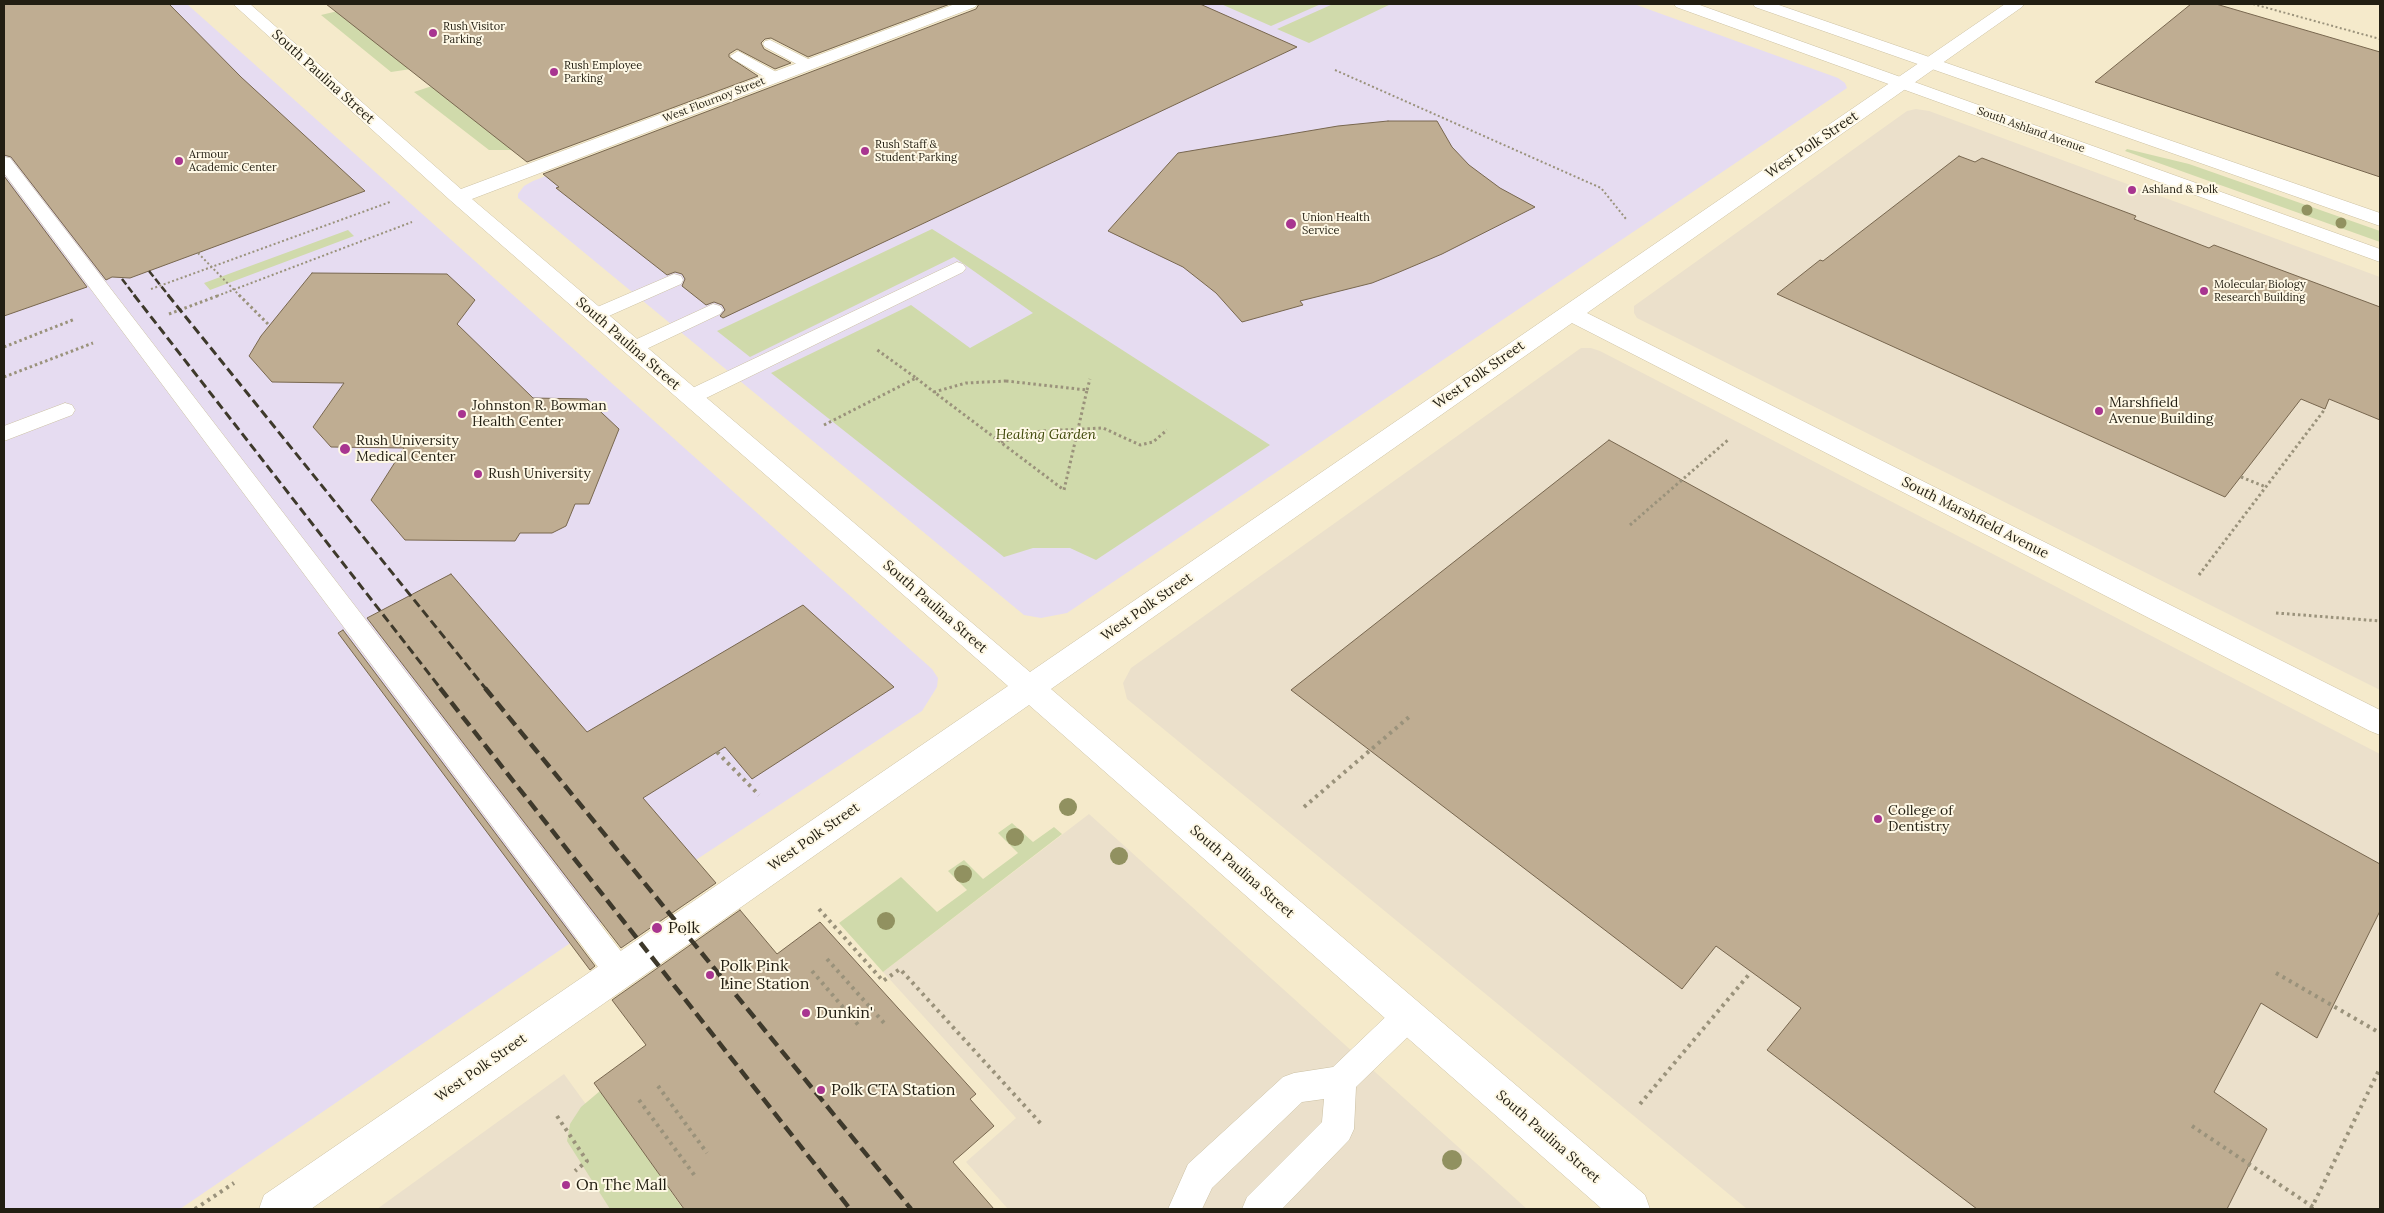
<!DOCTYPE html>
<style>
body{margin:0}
#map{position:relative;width:2384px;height:1213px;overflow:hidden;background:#f5eacb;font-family:Lora,serif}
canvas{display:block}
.frame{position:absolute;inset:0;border:5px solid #221e12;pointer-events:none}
</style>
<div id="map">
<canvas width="2384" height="1213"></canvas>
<div class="frame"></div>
</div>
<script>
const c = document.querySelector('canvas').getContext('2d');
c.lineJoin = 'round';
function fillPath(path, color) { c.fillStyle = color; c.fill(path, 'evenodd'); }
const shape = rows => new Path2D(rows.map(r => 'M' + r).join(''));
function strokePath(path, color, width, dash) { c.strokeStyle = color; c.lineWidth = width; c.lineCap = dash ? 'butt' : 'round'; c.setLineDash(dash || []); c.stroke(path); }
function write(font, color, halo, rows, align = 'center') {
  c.font = font + ' Lora,serif'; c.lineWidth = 4; c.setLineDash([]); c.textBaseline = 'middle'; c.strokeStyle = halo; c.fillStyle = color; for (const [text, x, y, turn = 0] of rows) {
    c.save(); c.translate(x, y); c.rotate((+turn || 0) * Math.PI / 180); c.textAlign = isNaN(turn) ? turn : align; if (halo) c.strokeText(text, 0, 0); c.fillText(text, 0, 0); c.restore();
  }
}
const education = shape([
 [1916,109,1929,111,2380,277,2380,690,1637,318,1634,313,1634,306,1907,111],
 [1581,348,1591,348,1600,351,2380,754,2380,1209,1747,1209,1127,699,1123,683,1131,668],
 [1089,814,1527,1209,1008,1209,966,1162,1016,1118,883,972],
 [564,1074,662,1209,377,1209]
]);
const medical = shape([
 [4,4,187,4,932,669,938,678,937,687,922,711,588,931,180,1209,4,1209],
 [991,4,1634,4,1838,78,1845,83,1847,88,1067,613,1041,618,1024,615,518,198,518,194,524,186,533,181]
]);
const green = shape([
 [1221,4,1321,4,1271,26],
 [1333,4,1391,4,1309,43,1277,29],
 [338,11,411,69,391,72,321,15],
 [732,58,741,63,510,150,489,150,414,92,432,86,503,142],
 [2127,149,2189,164,2380,231,2380,242,2125,151],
 [932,229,1001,272,1270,445,1096,560,1070,548,1033,548,1004,557,771,373,911,305,970,348,1033,313,954,257,750,357,717,331],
 [348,230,354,236,210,290,204,283],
 [1012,823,1033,842,1054,827,1062,834,883,972,839,923,901,877,937,912,967,890,948,871,964,860,983,879,1018,853,998,833],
 [600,1091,633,1137,683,1209,610,1209,567,1141,570,1124,581,1107]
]);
const building = shape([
 [4,4,169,4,241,77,365,191,130,278,112,277,106,280,11,157,4,155,4,4],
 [326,4,950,4,808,57,771,38,765,39,761,43,764,49,791,63,775,69,737,49,729,54,729,57,758,76,527,162,326,4],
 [979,4,1200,4,1297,47,723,318,720,316,725,310,722,305,714,302,706,305,682,286,685,279,682,274,675,272,667,275,556,188,559,187,543,174,976,9,979,4],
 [2191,4,2216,4,2380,52,2380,177,2095,82,2191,4],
 [1388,121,1437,121,1452,147,1469,165,1500,188,1535,207,1442,254,1397,273,1372,283,1300,301,1303,305,1242,322,1216,293,1183,267,1108,231,1178,153,1338,126,1388,121],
 [1959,156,1975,162,1982,158,2136,216,2134,219,2209,248,2214,245,2380,307,2380,420,2329,399,2325,409,2301,399,2225,497,1777,294,1820,260,1823,261,1959,156],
 [4,176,87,287,4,316,4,176],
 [312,273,447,274,475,300,457,324,533,398,587,399,619,429,589,504,575,504,566,526,552,533,520,533,515,541,405,540,371,500,404,448,331,447,313,427,344,383,272,382,249,356,261,336,312,273],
 [1609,440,2380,864,2380,911,2317,1038,2261,1003,2214,1092,2267,1129,2227,1209,1977,1209,1767,1050,1801,1008,1716,946,1682,989,1291,690,1609,440],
 [451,574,587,732,803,605,894,687,752,779,725,747,643,798,716,883,621,948,367,618,451,574],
 [343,630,595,966,590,970,338,633,343,630],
 [740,910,777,954,820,922,976,1094,970,1099,994,1126,953,1162,994,1209,684,1209,594,1083,646,1045,612,1000,740,910]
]);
const pathFar2 = shape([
 [2253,4,2380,39],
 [1335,70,1601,188,1626,219],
 [151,289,390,202],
 [217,296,412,222]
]);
const pathFar1 = shape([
 [169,314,220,295],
 [4,347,75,319],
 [4,377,93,343],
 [916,378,934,392],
 [1006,381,1087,390,1064,490,934,392,966,383,1006,381],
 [1087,390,1090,379],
 [824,425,916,378,876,349],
 [1001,442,1041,431,1103,428,1140,445,1153,442,1167,430],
 [2241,477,2266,487],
 [1630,525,1728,440],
 [2199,575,2325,409],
 [2276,613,2380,621]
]);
const path = shape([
 [717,752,759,795],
 [1304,807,1409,717],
 [819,909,883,981,900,969,1043,1126],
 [827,959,885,1024],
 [812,971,860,1027],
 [2276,973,2380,1033],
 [658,1086,707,1153],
 [639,1100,695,1176],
 [1640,1104,1751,972],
 [557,1116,587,1161,575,1171],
 [2192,1126,2316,1209],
 [195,1209,234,1183],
 [2311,1209,2380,1068]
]);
const service = shape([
 [770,40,814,62,817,65,809,70,804,68,765,47,763,44,765,41,770,40],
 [738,51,780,74,783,77,775,82,770,80,733,59,730,56,738,51],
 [4,157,10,158,630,963,635,973,630,983,620,986,610,983,4,173,4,157],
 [957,262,963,264,966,268,963,272,698,402,691,403,684,402,681,397,684,392,957,262],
 [674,274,681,276,683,280,681,284,602,319,595,321,588,319,585,315,588,311,674,274],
 [713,304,720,306,723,310,720,314,640,352,633,354,626,352,623,348,626,344,713,304],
 [65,403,72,405,75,410,72,415,4,441,4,426,65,403],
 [1408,1002,1419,1006,1423,1016,1419,1026,1356,1087,1354,1129,1349,1140,1282,1209,1242,1209,1247,1197,1322,1122,1324,1099,1302,1102,1212,1188,1202,1209,1168,1209,1188,1164,1283,1077,1294,1073,1333,1067,1397,1006,1408,1002]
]);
const minor = shape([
 [233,4,250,4,461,189,955,4,977,4,975,7,472,199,1030,672,2005,4,2024,4,2022,7,1587,313,2380,710,2380,735,2370,731,1572,323,1051,689,1645,1195,1650,1209,1602,1209,1029,705,311,1209,259,1209,264,1195,1008,686,451,201,233,4]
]);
const secondary = shape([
 [1674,4,1697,4,2380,249,2380,262,1676,7,1674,4],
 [1753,4,1776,4,2380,213,2380,226,1755,7,1753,4]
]);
const railFar2 = shape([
 [149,271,169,296],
 [122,279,135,296]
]);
const railFar1 = shape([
 [134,295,441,689],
 [168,295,486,689]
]);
const rail = shape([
 [440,688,850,1209],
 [485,688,911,1209]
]);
const pathBridgeFar1 = shape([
 [198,253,240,296]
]);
const pathBridge = shape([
 [239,295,270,326]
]);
const trees = [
 [2307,210,5.5],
 [2341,223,5.5],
 [1068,807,9],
 [1015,837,9],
 [1119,856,9],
 [963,874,9],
 [886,921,9],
 [1452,1160,10]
];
const markers = [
 [433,33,5,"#a83590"],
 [554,72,5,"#a83590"],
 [865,151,5,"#a83590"],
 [179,161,5,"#a83590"],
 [2132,190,5,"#a83590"],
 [1291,224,6,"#a83590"],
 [2204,291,5,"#a83590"],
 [2099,411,5,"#a83590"],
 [462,414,5,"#a83590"],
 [345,449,6,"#a83590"],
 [478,474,5,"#a83590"],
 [1878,819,5,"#a83590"],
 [657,928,6,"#a83590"],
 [710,975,5,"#a83590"],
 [806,1013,5,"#a83590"],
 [821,1090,5,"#a83590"],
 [566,1185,5,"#a83590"]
];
const farPoinames = [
 ["Rush Visitor",443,27],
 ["Parking",443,40],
 ["Rush Employee",564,66],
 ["Parking",564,79],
 ["Rush Staff &",875,145],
 ["Student Parking",875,158],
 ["Armour",189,155],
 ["Academic Center",189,168],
 ["Ashland & Polk",2142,190],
 ["Union Health",1302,218],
 ["Service",1302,231],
 ["Molecular Biology",2214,285],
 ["Research Building",2214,298]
];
const farStreetnames = [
 ["West Flournoy Street",714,100,-21],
 ["South Ashland Avenue",2031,130,20]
];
const streetNames = [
 ["South Paulina Street",323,77,42],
 ["West Polk Street",1812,145,-34],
 ["South Paulina Street",628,344,41],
 ["West Polk Street",1479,375,-35],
 ["South Marshfield Avenue",1975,518,27],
 ["South Paulina Street",935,607,41],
 ["West Polk Street",1147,607,-35],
 ["West Polk Street",814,837,-35],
 ["South Paulina Street",1242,872,41],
 ["West Polk Street",481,1068,-35],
 ["South Paulina Street",1548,1137,41]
];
const poiNames = [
 ["Marshfield",2109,403],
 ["Avenue Building",2109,419],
 ["Johnston R. Bowman",472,406],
 ["Health Center",472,422],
 ["Rush University",356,441],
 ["Medical Center",356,457],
 ["Rush University",488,474],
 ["College of",1888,811],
 ["Dentistry",1888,827]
];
const parkNames = [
 ["Healing Garden",1046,435]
];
const nearPoinames = [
 ["Polk",668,928],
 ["Polk Pink",720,966],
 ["Line Station",720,984],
 ["Dunkin'",816,1013],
 ["Polk CTA Station",831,1090],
 ["On The Mall",576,1185]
];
fillPath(education, '#ebe0cb');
fillPath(medical, '#e6dcf1');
fillPath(green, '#d0daab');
fillPath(building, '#bfad92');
strokePath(building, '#78674f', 1);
strokePath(service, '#ccc1a3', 1);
strokePath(minor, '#ccc1a3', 1);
strokePath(secondary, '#ccc1a3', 1);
strokePath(pathFar2, '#9a927b', 2, [2, 2.5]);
strokePath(pathFar1, '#9a927b', 3, [2.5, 3]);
strokePath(path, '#9a927b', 4, [3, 4.5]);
fillPath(service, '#fff');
fillPath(minor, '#fff');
fillPath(secondary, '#fff');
strokePath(railFar2, '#3e392b', 2.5, [7, 3]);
strokePath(railFar1, '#3e392b', 3, [9, 4.5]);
strokePath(rail, '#3e392b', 4.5, [12, 6]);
strokePath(pathBridgeFar1, '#9a927b', 2, [2, 2.5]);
strokePath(pathBridge, '#9a927b', 3, [2.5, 3]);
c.fillStyle = '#919160';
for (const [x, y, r] of trees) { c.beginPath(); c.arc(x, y, r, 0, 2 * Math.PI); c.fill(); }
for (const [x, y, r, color] of markers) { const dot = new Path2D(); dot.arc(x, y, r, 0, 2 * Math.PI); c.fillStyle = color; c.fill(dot); strokePath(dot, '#fef8e5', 2); }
write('11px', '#221e12', '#fef8e5', farPoinames, 'left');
write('11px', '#221e12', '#fef8e5', farStreetnames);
write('14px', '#221e12', '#fef8e5', streetNames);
write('14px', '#221e12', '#fef8e5', poiNames, 'left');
write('italic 14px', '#3f4808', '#fef8e5', parkNames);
write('16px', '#221e12', '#fef8e5', nearPoinames, 'left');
</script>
